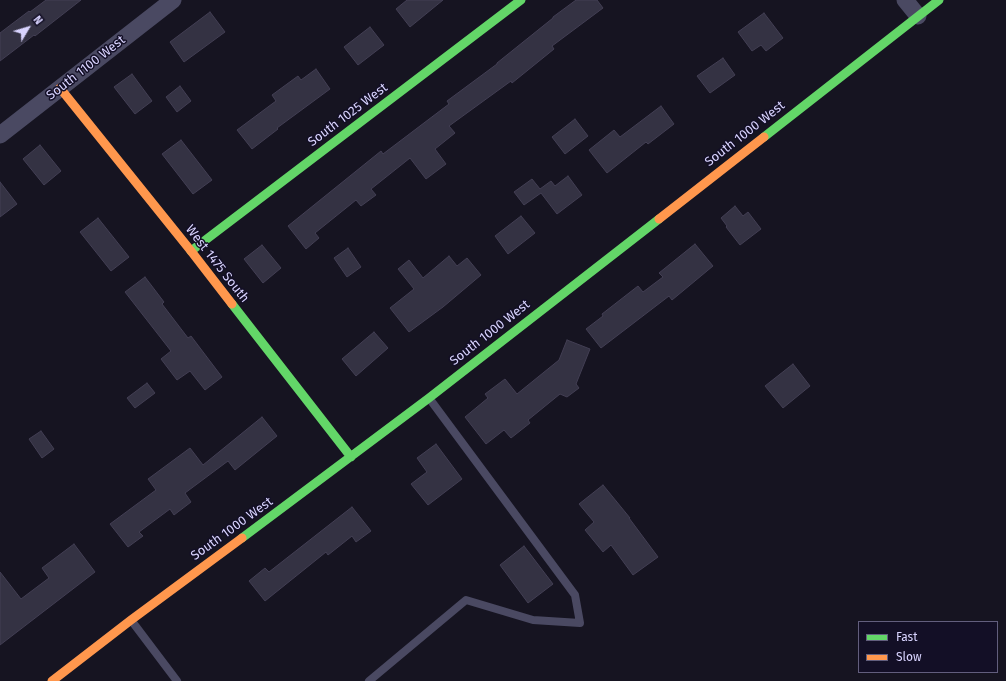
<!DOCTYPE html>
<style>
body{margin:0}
#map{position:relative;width:1006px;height:681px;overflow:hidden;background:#161421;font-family:"Fira Sans",sans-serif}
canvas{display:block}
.legend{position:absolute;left:858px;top:621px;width:140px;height:52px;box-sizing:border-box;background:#130f26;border:1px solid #625e7d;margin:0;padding:5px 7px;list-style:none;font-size:12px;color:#d9d4ff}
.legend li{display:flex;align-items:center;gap:8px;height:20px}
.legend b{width:20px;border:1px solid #625e7d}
.north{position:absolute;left:8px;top:8px;width:40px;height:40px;-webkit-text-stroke:3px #130f26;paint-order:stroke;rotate:52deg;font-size:11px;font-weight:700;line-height:16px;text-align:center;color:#d9d4ff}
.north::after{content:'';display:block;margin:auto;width:14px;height:18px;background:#d9d4ff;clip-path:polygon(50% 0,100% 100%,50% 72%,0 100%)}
</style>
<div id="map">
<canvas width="1006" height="681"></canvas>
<ul class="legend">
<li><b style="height:5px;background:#63d668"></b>Fast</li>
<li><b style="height:5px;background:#ff974d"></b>Slow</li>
</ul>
<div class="north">N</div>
</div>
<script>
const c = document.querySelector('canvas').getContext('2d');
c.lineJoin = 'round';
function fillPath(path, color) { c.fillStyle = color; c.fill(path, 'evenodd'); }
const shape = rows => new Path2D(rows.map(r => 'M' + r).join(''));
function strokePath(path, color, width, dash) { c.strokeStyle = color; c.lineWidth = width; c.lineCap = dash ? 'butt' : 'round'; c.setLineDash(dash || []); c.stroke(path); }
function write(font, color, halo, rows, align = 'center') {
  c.font = font + ' "Fira Sans",sans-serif'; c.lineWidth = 3; c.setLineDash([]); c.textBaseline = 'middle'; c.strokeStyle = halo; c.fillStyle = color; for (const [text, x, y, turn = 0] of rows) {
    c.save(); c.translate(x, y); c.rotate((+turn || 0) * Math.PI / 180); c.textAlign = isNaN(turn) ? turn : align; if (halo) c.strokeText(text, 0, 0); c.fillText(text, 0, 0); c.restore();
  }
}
const building = shape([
 [46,0,81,0,35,36,34,35,0,61,0,33,29,11,30,12,46,0],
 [407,0,443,0,410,27,396,9,407,0],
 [576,0,597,0,603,8,552,46,554,49,512,83,511,81,449,126,455,133,435,149,446,164,426,179,410,158,371,189,376,195,361,206,356,200,315,233,319,238,306,249,288,226,381,151,383,154,449,104,447,101,497,64,497,63,553,18,553,17,576,0],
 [210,12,225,32,184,62,170,42,210,12],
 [764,13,783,38,766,51,761,45,752,51,738,32,764,13],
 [370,27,384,45,358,65,344,47,370,27],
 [723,58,735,75,710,93,697,76,723,58],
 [316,69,330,89,277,128,278,129,252,149,237,130,276,101,272,95,298,76,301,80,316,69],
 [132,74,152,101,135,114,114,87,132,74],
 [180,86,191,101,177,112,166,97,180,86],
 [661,106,674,124,648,144,646,142,607,173,589,150,614,130,620,137,661,106],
 [575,119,588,136,565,154,552,137,575,119],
 [181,140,212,180,193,194,162,154,181,140],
 [40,145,61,171,44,185,23,159,40,145],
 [568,176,582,195,557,214,541,193,524,205,514,192,532,179,540,189,551,181,555,186,568,176],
 [0,182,17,204,0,217,0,182],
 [735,206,743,216,748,212,761,229,740,245,726,227,727,226,721,218,735,206],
 [521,216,535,233,508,254,495,236,521,216],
 [98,218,129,257,111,271,80,232,98,218],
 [695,244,713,266,672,300,669,296,601,348,586,329,603,316,602,314,638,286,643,292,663,277,659,273,695,244],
 [262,245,281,268,263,283,244,259,262,245],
 [348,248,361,267,347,277,334,258,348,248],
 [449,256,457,266,467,258,481,275,443,307,409,332,390,308,414,289,398,269,409,260,423,278,449,256],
 [145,277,164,302,162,304,188,338,191,336,222,377,205,390,190,371,177,380,161,359,171,351,125,292,145,277],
 [374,332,388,348,356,376,342,359,374,332],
 [567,340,590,349,576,384,579,388,567,397,560,394,528,420,530,423,511,438,504,430,486,444,465,417,488,398,485,394,505,379,517,394,559,360,567,340],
 [793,364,810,386,783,408,765,386,793,364],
 [147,383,155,393,135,408,127,398,147,383],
 [262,417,277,436,235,470,228,461,185,493,191,502,174,515,170,509,139,532,143,536,128,547,110,524,156,490,148,479,190,448,203,465,262,417],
 [41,431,54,449,42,458,29,439,41,431],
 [436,444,462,479,428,505,411,484,427,472,417,458,436,444],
 [603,485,630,518,629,518,658,557,633,575,611,545,603,552,585,530,594,522,579,504,603,485],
 [352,507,371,531,356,542,352,536,328,555,326,552,265,601,249,581,265,568,269,572,352,507],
 [74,544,95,572,0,645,0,572,21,599,49,578,42,568,74,544],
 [524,546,553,584,528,603,500,565,524,546]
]);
const lane = shape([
 [131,620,177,681],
 [369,681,466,600,533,620,580,623,575,595,429,398]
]);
const street = shape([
 [905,0,918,16],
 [0,135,173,0]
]);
const fast = shape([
 [764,137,939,0],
 [191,251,521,0],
 [232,304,351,457],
 [242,538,429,398,659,219]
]);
const slow = shape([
 [60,88,191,251,232,304],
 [659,219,764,137],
 [52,681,131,620,242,538]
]);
const streetNames = [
 ["South 1100 West",86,68,-38],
 ["South 1025 West",348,115,-37],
 ["South 1000 West",745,134,-38],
 ["West 1475 South",217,264,52],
 ["South 1000 West",490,333,-38],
 ["South 1000 West",232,529,-36]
];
fillPath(building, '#343243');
strokePath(building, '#433f54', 1);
strokePath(lane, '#4a4962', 8);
strokePath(street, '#4a4962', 17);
strokePath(fast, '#63d668', 9);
strokePath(slow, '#ff974d', 9);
write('13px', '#d9d4ff', '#130f26', streetNames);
</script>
